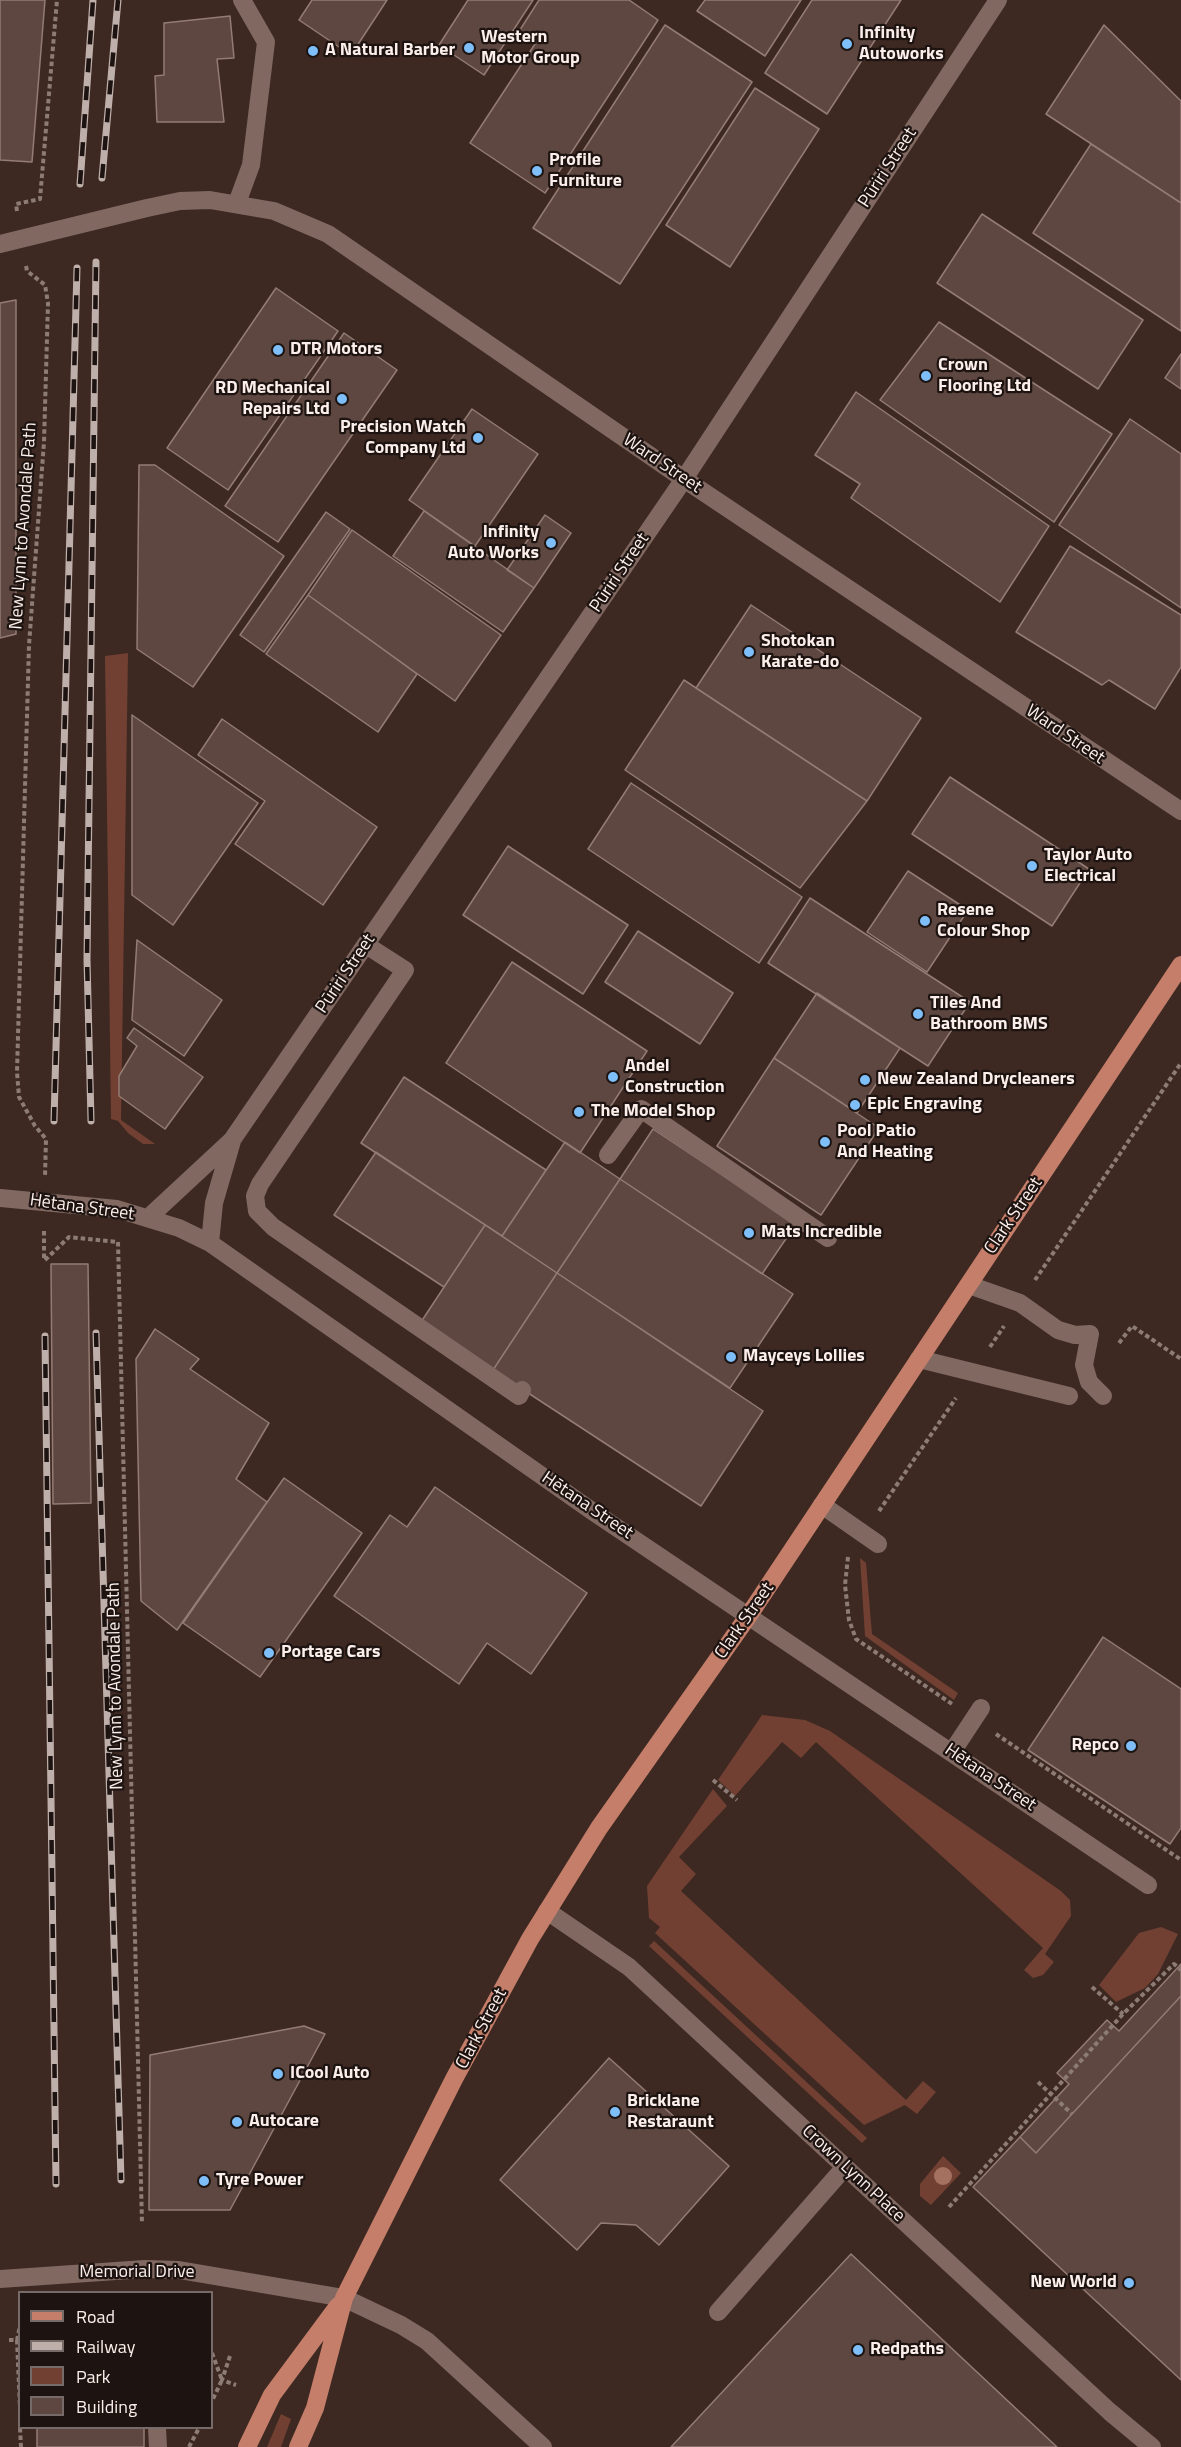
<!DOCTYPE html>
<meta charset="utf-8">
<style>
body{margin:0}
#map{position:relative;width:1181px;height:2447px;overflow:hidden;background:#3d2922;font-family:"Titillium Web",sans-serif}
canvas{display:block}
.legend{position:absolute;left:18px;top:2291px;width:195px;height:138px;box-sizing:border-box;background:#1d1411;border:2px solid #766b68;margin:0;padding:8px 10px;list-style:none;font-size:18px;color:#fceeea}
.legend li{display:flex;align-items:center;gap:12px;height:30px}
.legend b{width:30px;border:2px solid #766b68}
</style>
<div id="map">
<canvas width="1181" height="2447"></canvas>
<ul class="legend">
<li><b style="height:8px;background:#c47e69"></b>Road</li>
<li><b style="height:8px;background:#bfafab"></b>Railway</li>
<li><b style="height:16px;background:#714032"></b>Park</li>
<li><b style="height:16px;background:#5d4740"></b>Building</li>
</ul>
</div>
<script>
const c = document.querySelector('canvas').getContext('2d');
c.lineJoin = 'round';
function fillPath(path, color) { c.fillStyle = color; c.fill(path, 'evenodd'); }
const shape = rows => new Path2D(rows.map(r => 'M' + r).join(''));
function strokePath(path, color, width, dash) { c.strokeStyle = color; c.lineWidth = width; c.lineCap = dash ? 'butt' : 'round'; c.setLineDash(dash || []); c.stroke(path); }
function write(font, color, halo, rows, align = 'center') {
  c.font = font + ' "Titillium Web",sans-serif'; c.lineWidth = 4.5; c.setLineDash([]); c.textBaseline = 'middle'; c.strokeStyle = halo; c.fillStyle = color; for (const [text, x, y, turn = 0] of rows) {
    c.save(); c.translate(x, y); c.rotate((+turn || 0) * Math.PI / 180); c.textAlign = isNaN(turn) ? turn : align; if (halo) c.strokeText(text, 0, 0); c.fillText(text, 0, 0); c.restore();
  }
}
const green = shape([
 [128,653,121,1120,155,1144,143,1144,128,1133,118,1121,111,1119,105,656],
 [860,1558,866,1563,872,1634,958,1693,954,1700,865,1636],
 [762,1715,805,1720,830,1731,1061,1891,1070,1900,1071,1916,1045,1954,1054,1962,1043,1975,1033,1978,1024,1970,1043,1948,816,1742,801,1758,782,1742,735,1796,718,1780],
 [713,1789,727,1806,679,1857,696,1874,681,1891,906,2100,923,2081,936,2092,917,2114,905,2105,864,2125,655,1933,660,1927,649,1918,647,1886],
 [1161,1927,1178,1934,1158,1974,1145,1988,1116,2002,1099,1985,1139,1933],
 [654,1941,867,2138,862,2143,649,1946],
 [943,2156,961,2173,931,2205,920,2196,920,2184],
 [281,2414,291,2419,281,2447,267,2447]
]);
const building = shape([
 [0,0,45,0,32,162,0,160,0,0],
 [312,0,387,0,351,55,299,20,312,0],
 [468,0,533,0,484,75,439,45,468,0],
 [539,0,629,0,658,20,545,193,470,143,535,44,518,33,539,0],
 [705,0,801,0,765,56,697,11,705,0],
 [812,0,901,0,827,114,765,73,812,0],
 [230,16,234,58,217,59,224,122,157,122,155,76,164,75,164,23,230,16],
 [665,25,752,82,620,284,533,228,665,25],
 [1104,25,1181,101,1181,203,1046,114,1104,25],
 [755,88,819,129,730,267,666,225,755,88],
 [1091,144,1181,203,1181,331,1033,233,1091,144],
 [982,214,1143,320,1098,389,937,283,982,214],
 [276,288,338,331,228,490,167,448,276,288],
 [16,300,16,634,0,638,0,303,16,300],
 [939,322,1112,434,1054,522,880,400,939,322],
 [344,333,397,370,278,542,225,506,344,333],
 [1181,354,1181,389,1165,378,1181,354],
 [856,392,1049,526,1000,602,851,498,860,484,815,455,856,392],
 [472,409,538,454,475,546,409,500,472,409],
 [1130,419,1181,454,1181,608,1059,525,1130,419],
 [139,465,155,465,284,556,193,687,137,649,139,465],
 [424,511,534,588,503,632,393,556,424,511],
 [326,512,350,529,264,652,240,635,326,512],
 [545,515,571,533,534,588,507,570,545,515],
 [352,530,501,635,455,701,308,595,352,530],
 [1070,546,1181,615,1181,667,1155,709,1109,680,1102,685,1016,632,1070,546],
 [308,595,417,674,378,732,266,654,308,595],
 [751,605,921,718,867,801,696,688,751,605],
 [684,680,867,801,800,888,625,770,684,680],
 [132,715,258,803,173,925,132,895,132,715],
 [222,719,377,827,323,905,235,844,265,801,198,755,222,719],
 [950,777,1089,869,1052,926,912,834,950,777],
 [631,783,802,897,759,963,588,849,631,783],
 [508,846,628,925,583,994,463,915,508,846],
 [908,871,968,910,927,972,867,932,908,871],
 [810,898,970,1002,928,1066,768,963,810,898],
 [638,931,733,993,700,1044,605,982,638,931],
 [137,940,222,1000,184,1056,132,1020,137,940],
 [512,962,647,1051,580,1153,446,1063,512,962],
 [817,993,900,1048,857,1113,774,1058,817,993],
 [134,1028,203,1077,165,1129,119,1096,119,1076,137,1046,127,1038,134,1028],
 [774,1058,879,1128,821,1215,717,1146,774,1058],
 [404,1077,546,1170,502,1236,361,1143,404,1077],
 [653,1129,796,1224,762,1274,620,1179,653,1129],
 [565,1142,620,1179,557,1273,502,1236,565,1142],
 [376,1152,485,1225,444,1287,334,1215,376,1152],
 [620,1179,793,1294,730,1388,557,1273,620,1179],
 [485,1225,557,1273,493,1370,421,1322,485,1225],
 [51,1264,88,1264,91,1503,53,1504,51,1264],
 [557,1273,763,1411,701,1506,493,1370,557,1273],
 [155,1329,199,1359,190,1369,269,1423,236,1479,267,1502,177,1630,141,1601,136,1359,155,1329],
 [284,1478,362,1533,260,1677,183,1623,284,1478],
 [435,1487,587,1593,531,1674,487,1643,459,1684,334,1596,390,1515,407,1527,435,1487],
 [1103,1637,1181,1689,1181,1828,1170,1844,1028,1750,1103,1637],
 [1181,1964,1181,1996,1036,2153,1020,2137,1069,2084,1057,2073,1107,2020,1119,2031,1181,1964],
 [1181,1996,1181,2380,973,2187,1020,2137,1036,2153,1181,1996],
 [304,2026,325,2034,230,2210,149,2210,150,2055,304,2026],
 [609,2058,729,2166,659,2245,636,2225,601,2223,577,2250,500,2180,609,2058],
 [851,2254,1057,2447,671,2447,851,2254],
 [37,2428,144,2428,144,2447,37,2447,37,2428]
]);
const path = shape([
 [17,211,16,204,40,199,57,0],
 [26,266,27,271,45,285,48,303,44,442,29,645,17,1072,19,1097,35,1126,46,1139,45,1176],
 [44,1231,44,1260],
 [45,1260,69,1237,118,1242,142,2224],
 [1035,1280,1181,1063],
 [1119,1343,1132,1326,1181,1359],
 [990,1347,1004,1326],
 [879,1511,956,1398],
 [848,1557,845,1585,849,1620,856,1639,952,1704],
 [996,1734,1181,1860],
 [713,1780,737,1800],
 [1092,1987,1123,2014],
 [1038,2082,1072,2114],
 [949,2207,1123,2014,1174,1964,1181,1970],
 [9,2340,17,2340,20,2326],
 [17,2340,20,2408],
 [212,2353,222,2380,212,2401],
 [230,2356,222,2380,236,2385],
 [20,2428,21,2447],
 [189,2447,199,2428]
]);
const minor = shape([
 [237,203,251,165,266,42,242,0],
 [0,244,147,208,180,201,210,200,274,211,328,234,684,479,1181,811],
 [366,945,405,970,260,1184,255,1196,257,1211,273,1227,519,1396,522,1390],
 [608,1155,641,1109,828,1238],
 [0,1198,117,1209,179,1228,210,1243,592,1511,1148,1885],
 [148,1218,232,1140,684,479,998,0],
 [210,1243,214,1203,232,1141],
 [969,1285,1020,1303,1058,1330,1075,1335,1090,1334,1084,1365,1089,1382,1103,1396],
 [919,1359,1069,1396],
 [822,1505,878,1544],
 [952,1752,981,1708],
 [547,1911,629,1967,1110,2412,1152,2447],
 [0,2279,145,2269,179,2270,344,2298,401,2325,427,2341,543,2447],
 [718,2312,845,2167],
 [157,2428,158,2447]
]);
const major = shape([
 [247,2447,272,2395,338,2306],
 [298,2447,315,2408,344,2298,454,2079,530,1939,599,1828,749,1615,1181,965]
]);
const rail = shape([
 [102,178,118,0],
 [80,184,93,0],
 [54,1121,77,268],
 [91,1121,87,959,96,262],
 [96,1333,121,2180],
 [45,1336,56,2184]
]);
const trees = [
 [943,2176]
];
const markers = [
 [847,44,6,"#7ebef9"],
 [469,48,6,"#7ebef9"],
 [313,51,6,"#7ebef9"],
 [537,171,6,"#7ebef9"],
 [278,350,6,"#7ebef9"],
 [926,376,6,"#7ebef9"],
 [342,399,6,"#7ebef9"],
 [478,438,6,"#7ebef9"],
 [551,543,6,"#7ebef9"],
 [749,652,6,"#7ebef9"],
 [1032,866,6,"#7ebef9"],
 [925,921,6,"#7ebef9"],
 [918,1014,6,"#7ebef9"],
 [613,1077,6,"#7ebef9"],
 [865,1080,6,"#7ebef9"],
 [855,1105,6,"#7ebef9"],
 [579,1112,6,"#7ebef9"],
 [825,1142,6,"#7ebef9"],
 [749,1233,6,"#7ebef9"],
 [731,1357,6,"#7ebef9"],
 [269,1653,6,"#7ebef9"],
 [1131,1746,6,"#7ebef9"],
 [278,2074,6,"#7ebef9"],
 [615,2112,6,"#7ebef9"],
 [237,2122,6,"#7ebef9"],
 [204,2181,6,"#7ebef9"],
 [1129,2283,6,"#7ebef9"],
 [858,2350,6,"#7ebef9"]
];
const poiNames = [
 ["Infinity",859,34],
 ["Autoworks",859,55],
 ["Western",481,38],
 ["Motor Group",481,59],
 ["A Natural Barber",325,51],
 ["Profile",549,161],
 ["Furniture",549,182],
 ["DTR Motors",290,350],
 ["Crown",938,366],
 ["Flooring Ltd",938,387],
 ["RD Mechanical",330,389,"right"],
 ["Repairs Ltd",330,410,"right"],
 ["Precision Watch",466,428,"right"],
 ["Company Ltd",466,449,"right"],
 ["Infinity",539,533,"right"],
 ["Auto Works",539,554,"right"],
 ["Shotokan",761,642],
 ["Karate-do",761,663],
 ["Taylor Auto",1044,856],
 ["Electrical",1044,877],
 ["Resene",937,911],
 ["Colour Shop",937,932],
 ["Tiles And",930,1004],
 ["Bathroom BMS",930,1025],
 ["Andel",625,1067],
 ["Construction",625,1088],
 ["New Zealand Drycleaners",877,1080],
 ["Epic Engraving",867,1105],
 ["The Model Shop",591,1112],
 ["Pool Patio",837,1132],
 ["And Heating",837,1153],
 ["Mats Incredible",761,1233],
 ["Mayceys Lollies",743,1357],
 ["Portage Cars",281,1653],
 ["Repco",1119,1746,"right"],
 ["ICool Auto",290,2074],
 ["Bricklane",627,2102],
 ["Restaraunt",627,2123],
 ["Autocare",249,2122],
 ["Tyre Power",216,2181],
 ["New World",1117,2283,"right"],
 ["Redpaths",870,2350]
];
const streetNames = [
 ["Pūriri Street",888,168,-57],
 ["Ward Street",662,464,34],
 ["New Lynn to Avondale Path",24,526,-86],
 ["Pūriri Street",620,573,-56],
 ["Ward Street",1065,735,34],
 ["Pūriri Street",346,974,-56],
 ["Hētana Street",82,1208,8],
 ["Clark Street",1014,1216,-56],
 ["Hētana Street",587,1506,34],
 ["Clark Street",745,1621,-55],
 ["New Lynn to Avondale Path",116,1686,-91],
 ["Hētana Street",990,1778,34],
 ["Clark Street",482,2029,-62],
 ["Crown Lynn Place",853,2174,43],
 ["Memorial Drive",137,2273]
];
fillPath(green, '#714032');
fillPath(building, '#5d4740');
strokePath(building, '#947c74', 1.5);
strokePath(path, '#8d7c76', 4, [4.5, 3]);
strokePath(minor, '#816962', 18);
strokePath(major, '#c47e69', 18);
strokePath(rail, '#bfafab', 7);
strokePath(rail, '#1d1411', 4.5, [14]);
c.fillStyle = '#a47161';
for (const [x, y] of trees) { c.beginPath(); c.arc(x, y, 9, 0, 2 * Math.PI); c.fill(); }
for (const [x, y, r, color] of markers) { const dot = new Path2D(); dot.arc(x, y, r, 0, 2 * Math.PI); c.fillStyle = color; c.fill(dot); strokePath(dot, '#1d1411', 2); }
write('bold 18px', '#fceeea', '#1d1411', poiNames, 'left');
write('18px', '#fceeea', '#1d1411', streetNames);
</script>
